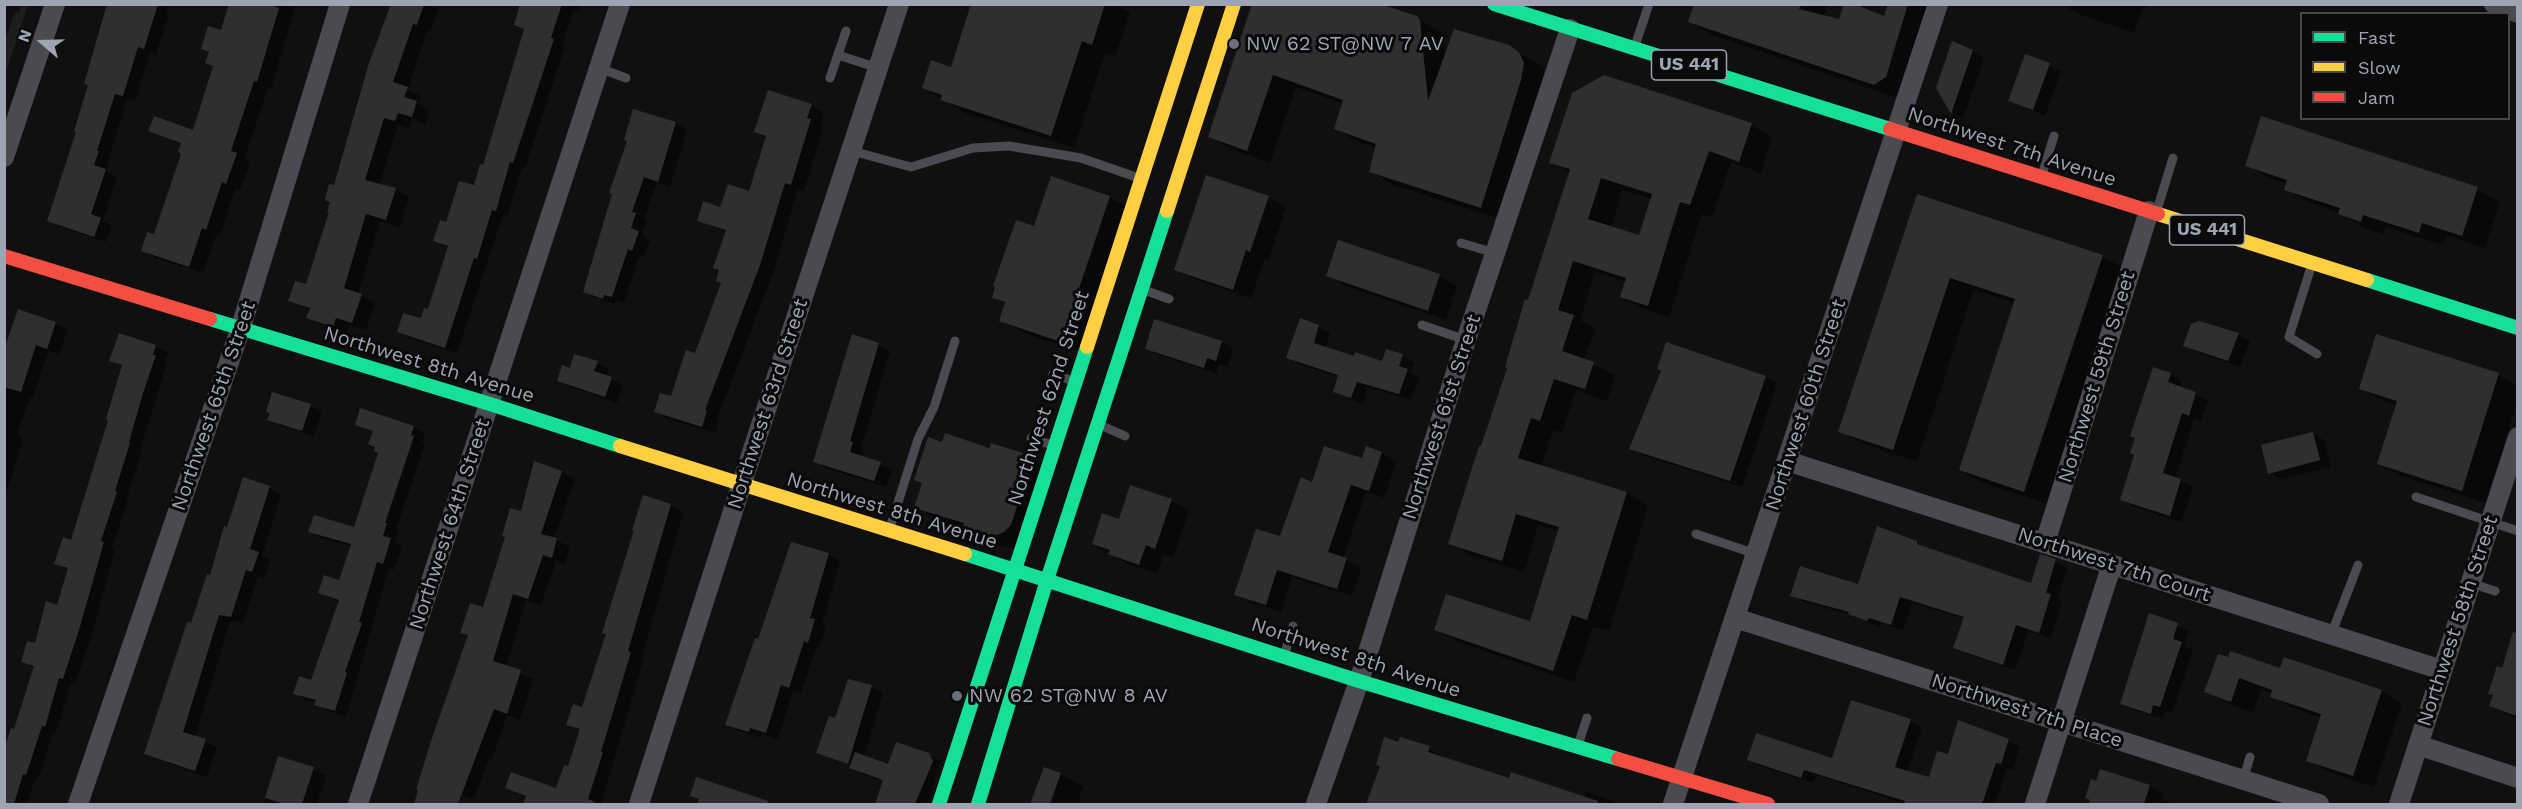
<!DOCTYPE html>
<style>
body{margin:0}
#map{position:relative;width:2522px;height:809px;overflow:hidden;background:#101010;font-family:"Work Sans",sans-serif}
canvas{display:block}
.frame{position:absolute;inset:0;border:6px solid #9fa4b2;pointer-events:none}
.legend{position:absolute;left:2300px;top:12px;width:210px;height:108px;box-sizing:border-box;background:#0a0a0b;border:2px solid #46484e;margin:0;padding:8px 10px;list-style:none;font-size:18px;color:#9fa4b2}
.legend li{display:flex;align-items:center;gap:12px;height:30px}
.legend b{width:30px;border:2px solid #46484e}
.north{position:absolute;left:12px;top:12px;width:60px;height:60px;-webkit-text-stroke:4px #0a0a0b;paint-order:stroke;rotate:290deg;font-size:16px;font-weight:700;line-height:24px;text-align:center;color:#9fa4b2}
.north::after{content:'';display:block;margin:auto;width:21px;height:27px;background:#9fa4b2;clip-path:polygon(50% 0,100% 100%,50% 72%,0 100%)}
</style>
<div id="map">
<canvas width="2522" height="809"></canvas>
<div class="frame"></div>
<ul class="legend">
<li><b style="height:8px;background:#16e098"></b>Fast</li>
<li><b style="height:8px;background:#ffcf43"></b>Slow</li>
<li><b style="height:8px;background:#f24e42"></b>Jam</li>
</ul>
<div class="north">N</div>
</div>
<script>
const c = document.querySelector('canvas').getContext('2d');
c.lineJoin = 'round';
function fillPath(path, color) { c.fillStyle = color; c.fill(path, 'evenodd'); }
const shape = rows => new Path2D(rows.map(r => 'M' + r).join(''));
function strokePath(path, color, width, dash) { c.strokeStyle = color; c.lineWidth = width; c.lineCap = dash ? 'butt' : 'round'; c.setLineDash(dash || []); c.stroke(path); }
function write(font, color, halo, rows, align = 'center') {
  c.font = font + ' "Work Sans",sans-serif'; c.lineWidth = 6; c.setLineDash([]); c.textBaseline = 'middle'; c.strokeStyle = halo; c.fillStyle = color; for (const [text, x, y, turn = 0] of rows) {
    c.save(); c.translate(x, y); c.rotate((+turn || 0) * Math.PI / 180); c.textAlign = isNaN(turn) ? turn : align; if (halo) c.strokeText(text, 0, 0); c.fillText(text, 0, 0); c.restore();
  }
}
const built = shape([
 [5,4,28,5,5,75,4,5]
]);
const shadow = shape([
 [4,4,22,4,19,13,15,12,4,43],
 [109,4,169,4,166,13,169,14,156,54,150,52,135,102,127,99,109,158,106,171,117,177,103,221,112,226,106,242,61,227,49,220,77,132],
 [231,4,296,4,271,89,268,88,244,159,250,162,240,190,235,189,220,236,216,235,203,273,156,258,143,250,155,236,183,154,182,145,150,131,194,132,215,67,207,63,210,53,203,49,222,32],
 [393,4,440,4,430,32,427,31,408,89,421,96,418,103,430,111,426,124,412,119,409,128,398,125,379,185,395,189,409,197,400,227,380,221,358,294,375,303,366,330,350,325,347,333,322,325,308,317,310,310,290,300,307,286,331,212,335,187],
 [519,4,582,4,579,12,573,10,562,45,565,47,525,168,522,168,507,217,503,215,457,353,410,338,399,331,422,320,429,310,449,248,435,241,475,187,484,167,525,30,515,25,522,5],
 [973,4,1115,4,1130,13,1115,57,1105,53,1074,148,965,113,924,88,952,69],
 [1254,4,1416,17,1443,34,1445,57,1509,46,1542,67,1546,77,1504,220,1393,185,1370,171,1377,148,1358,142,1336,129,1344,104,1296,87,1270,163,1233,150,1210,137],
 [1695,4,1828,4,1824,16,1839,21,1885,18,1890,4,1936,4,1898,98,1712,35,1689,21],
 [2061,4,2148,4,2146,9,2143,8,2134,33,2076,13],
 [1972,51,1984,58,1963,119,1952,113,1938,88],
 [2025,56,2061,71,2045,116,2009,100],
 [811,105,824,113,820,126,823,128,804,191,798,189,773,273,717,419,719,420,715,433,668,419,655,411,672,398,696,355,723,283,720,271,715,268,727,233,699,220,750,193,767,138,756,132],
 [634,111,676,123,687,130,670,187,656,183,644,219,647,221,642,235,650,240,644,256,640,254,624,303,616,300,615,304,596,298,584,292,629,141],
 [1751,125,1772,137,1761,173,1731,162,1712,217,1702,214,1669,317,1644,309,1622,297,1627,282,1595,272,1580,320,1595,329,1584,360,1615,375,1607,401,1576,390,1562,433,1553,430,1541,467,1627,493,1648,506,1609,631,1593,627,1574,682,1458,642,1436,630,1531,623,1559,532,1538,525,1524,572,1471,556,1450,543,1570,173,1551,162],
 [1622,190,1652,199,1640,237,1611,228],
 [2247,165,2477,189,2500,202,2485,248,2446,235,2442,245,2386,227,2384,234,2362,227,2340,213,2308,202,2285,189,2287,184,2270,179],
 [1918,195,2102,256,2125,269,2047,504,1983,483,1960,470,2016,303,1973,290,1917,462,1863,444,1840,431],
 [1109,197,1132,210,1084,354,1024,333,1001,320,1006,304,994,297,1035,228],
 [1268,197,1286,207,1268,261,1264,259,1251,298,1194,279,1176,269],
 [1339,242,1440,276,1457,286,1446,320,1345,286,1327,275],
 [1301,320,1330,333,1325,348,1355,358,1383,363,1402,356,1414,363,1411,373,1419,377,1411,400,1368,387,1363,404,1334,391,1339,377,1300,364,1288,357],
 [1155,321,1222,342,1233,349,1228,367,1219,364,1216,373,1158,355,1146,348],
 [55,323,67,330,59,354,48,351,33,398,30,397,17,435,23,438,8,489,4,488,4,356],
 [120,335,156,347,168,353,164,362,167,363,140,450,142,451,126,499,128,500,112,548,115,550,91,637,75,684,71,683,56,733,53,732,38,780,35,779,27,804,4,804,4,754,15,731,35,668,23,661,36,645,58,607,69,571,56,563,72,541,110,419,123,367,111,360],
 [2238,335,2250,341,2240,367,2197,352,2185,345],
 [853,336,879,345,890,351,861,448,864,450,862,457,892,470,886,487,826,468,814,461],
 [1667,344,1766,377,1777,384,1742,487,1643,455,1631,448,1662,371],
 [597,363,609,369,606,377,623,385,617,403,571,387,559,381,571,370],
 [2170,374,2182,381,2180,387,2208,400,2201,421,2194,419,2175,479,2193,487,2181,522,2133,506,2122,499],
 [2498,375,2518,386,2518,400,2485,503,2402,476,2379,463,2397,406,2383,401,2360,388],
 [310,405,322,412,314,436,281,426,269,419],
 [357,424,413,427,425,434,422,442,425,444,396,530,398,531,395,542,402,546,394,570,389,568,346,717,328,711,317,703,306,700,295,694,312,682,340,602,320,593,340,582,352,546,321,538,310,532,355,529,380,453,374,432],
 [2313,434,2324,440,2331,467,2281,479,2270,473],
 [943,443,1022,454,1045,467,1018,548,1004,547,987,541,965,529,938,520,915,507],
 [1381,453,1396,461,1384,498,1366,492,1343,558,1361,568,1352,596,1292,577,1281,612,1251,603,1236,594,1281,538,1313,483],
 [536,463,562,472,575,479,554,539,570,547,565,564,556,562,541,605,526,600,506,667,533,679,520,720,507,715,492,759,489,758,474,799,462,795,459,804,414,804,432,741,469,636,462,632,484,608,522,513],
 [244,479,270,488,281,494,262,556,270,560,264,578,258,576,243,623,230,621,195,737,217,747,207,777,158,760,146,754],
 [1131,487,1172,501,1189,511,1173,558,1164,554,1157,574,1128,564,1093,544,1120,520],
 [670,505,683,513,641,660,643,661,601,804,525,804,527,798,507,788,557,790,569,768,581,731,568,724,583,709],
 [1917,543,1928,549,2032,585,2055,561,2067,568,2057,600,2062,602,2051,638,2028,631,2015,670,1967,654,1955,648,1965,619,1912,603,1903,631,1881,623,1879,627,1852,615,1804,602,1792,595,1859,586],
 [792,544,829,555,840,561,822,625,826,627,819,648,816,647,801,693,793,691,778,739,762,734,761,738,738,731,726,724,759,641],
 [2150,615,2189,631,2184,646,2193,650,2172,713,2165,711,2163,719,2133,710,2122,703],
 [2219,655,2381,691,2402,703,2374,787,2329,772,2308,760,2322,718,2293,708,2272,696,2273,694,2261,689,2253,713,2227,703,2206,691],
 [2507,656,2518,660,2518,720,2491,706],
 [871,687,883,693,864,757,889,766,928,754,940,761,928,804,876,804,884,781,862,774,851,766,818,752,836,720],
 [1910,720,1922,727,1907,772,1930,779,1948,756,2008,740,2020,747,2013,770,2007,768,1995,804,1906,804,1816,775,1813,783,1760,766,1749,759,1833,760],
 [1399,743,1429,748,1444,758,1510,779,1585,797,1586,792,1621,804,1453,804,1434,798,1431,804,1368,804,1381,766],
 [279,758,314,769,326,776,317,804,264,804],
 [1045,769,1061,774,1083,787,1078,804,1080,804,1032,804],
 [2101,771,2150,786,2163,794,2162,800,2177,804,2090,804],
 [692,795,759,799,768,804,698,804,700,800]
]);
const building = shape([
 [107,4,158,4,144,49,138,47,123,96,115,94,97,151,99,151,94,165,106,169,91,214,101,218,94,237,47,221,76,132,74,131,88,85,84,84],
 [229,4,269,4,279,8,257,82,254,81,231,151,237,153,226,184,222,182,206,230,202,228,189,267,141,251,147,232,154,234,181,154,178,152,181,143,148,131,154,116,193,130,213,66,205,63,209,52,201,49,208,26,221,30],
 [391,4,424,4,417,25,413,24,393,82,408,87,404,97,417,101,412,117,398,113,395,121,384,118,365,180,396,188,386,220,366,214,344,288,362,294,352,323,336,318,333,327,306,318,310,308,288,301,295,281,306,284,329,212,327,212,330,202,325,200,329,184,334,185,369,63],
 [520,4,562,4,551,38,554,39,513,163,510,162,496,211,492,210,477,259,474,258,445,348,397,332,403,313,421,318,424,308,428,309,448,246,433,241,440,220,446,222,459,181,474,185,480,164,483,165,524,29,514,25],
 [971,4,1105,4,1092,45,1082,41,1051,136,940,100,942,95,922,88,931,60,951,67],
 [1252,4,1380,4,1417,16,1420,20,1428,101,1454,29,1509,45,1519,52,1524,63,1521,80,1481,208,1369,172,1376,144,1334,129,1343,100,1273,75,1247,151,1208,137],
 [1694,4,1801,4,1799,9,1839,19,1844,4,1854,4,1884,16,1888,4,1908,4,1886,77,1874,85,1688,22],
 [1952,41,1973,50,1951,114,1936,88],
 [2025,54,2050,63,2033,110,2008,101],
 [1604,75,1752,123,1739,162,1709,151,1690,205,1680,202,1648,306,1620,297,1626,278,1573,261,1558,310,1574,315,1562,351,1594,362,1585,389,1554,379,1540,421,1531,418,1518,458,1627,492,1587,620,1572,615,1553,671,1434,630,1446,594,1530,621,1559,527,1516,514,1502,561,1448,544,1479,446,1481,446,1507,368,1505,367,1525,299,1528,300,1570,169,1549,163,1572,93],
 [1601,178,1652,194,1639,235,1588,219],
 [768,90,812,104,807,118,811,119,791,185,785,183,760,265,705,410,707,411,702,427,654,412,660,393,671,396,686,350,695,353,721,283,716,281,719,270,713,268,726,230,697,221,703,201,720,207,728,184,749,191,766,136,754,132],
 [633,109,676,122,658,182,644,177,632,212,636,213,631,228,639,231,632,251,628,249,612,297,604,295,603,299,583,292,612,194,609,193,627,141,624,140],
 [2261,116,2478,187,2462,236,2422,223,2419,233,2363,215,2361,222,2338,214,2340,208,2284,190,2287,180,2245,166],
 [1206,175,1269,196,1250,252,1246,250,1233,290,1174,270],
 [1051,176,1110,196,1061,342,999,321,1005,302,992,298,995,287,993,286,1016,220,1034,226],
 [1917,194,2103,255,2024,492,1959,470,2015,299,1950,278,1893,450,1838,432],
 [1338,240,1440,274,1428,311,1326,276],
 [18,309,56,322,47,349,36,345,21,392,4,387,4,350],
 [1300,318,1319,325,1314,343,1354,356,1355,352,1382,361,1386,349,1403,354,1399,366,1408,369,1399,394,1357,382,1351,398,1333,392,1338,375,1286,358],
 [1154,319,1222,341,1216,361,1207,358,1204,368,1145,349],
 [2199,321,2239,333,2228,361,2183,346,2191,324],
 [119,333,156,345,153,355,156,355,143,393,129,442,130,443,115,491,117,492,101,541,104,542,79,630,63,679,59,678,45,727,42,726,26,775,23,774,14,804,4,804,4,749,11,728,14,729,34,666,21,662,27,641,35,643,46,601,57,605,68,568,54,564,63,537,71,540,108,420,106,419,122,365,109,361],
 [852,334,879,343,850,441,853,442,850,452,881,462,874,481,813,462],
 [2376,334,2499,373,2462,491,2377,464,2397,401,2359,389],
 [1666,342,1766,376,1730,481,1629,449,1661,371,1657,369],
 [574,354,598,361,594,371,612,377,605,397,557,381,562,365,570,368],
 [2153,367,2171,373,2168,382,2196,392,2189,416,2182,413,2163,473,2181,479,2170,516,2120,500,2134,455,2130,453,2135,438,2130,436],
 [272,392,311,404,302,431,267,420,270,413,266,412],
 [360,408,414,426,411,435,414,436,385,523,387,523,383,536,391,538,383,564,377,562,359,622,362,623,345,672,347,673,335,711,314,705,316,700,293,694,299,676,311,680,339,600,318,593,324,575,339,580,351,544,308,532,314,515,354,527,378,453,374,451,375,447,368,444,373,431,355,425],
 [2313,432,2320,460,2268,474,2261,445],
 [945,433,989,448,991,443,1023,453,1021,458,1031,462,1011,525,1004,532,994,536,980,534,962,529,964,523,914,508,922,483,914,480,928,437,942,442],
 [1324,446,1362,458,1366,446,1382,452,1369,491,1351,485,1328,552,1347,558,1337,589,1277,570,1266,605,1234,595,1256,529,1280,536,1301,477,1312,482],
 [534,461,562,471,541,534,557,538,552,558,543,555,528,599,513,594,493,661,521,670,507,714,494,709,458,804,414,804,418,790,416,790,431,741,468,635,460,633,470,603,483,607,505,537,502,536,510,508,521,511],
 [243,477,270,486,250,549,259,552,252,572,246,570,231,617,219,615,183,732,206,739,195,771,144,754,187,622,191,623,207,574,210,575,224,526,227,527],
 [1130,485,1172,499,1155,549,1146,545,1139,565,1108,554,1110,550,1092,544,1102,513,1119,519],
 [643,495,671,504,628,651,631,652,601,752,603,752,588,799,595,802,594,804,523,804,526,796,505,788,511,772,556,788,564,765,568,766,580,729,566,725,573,704,582,707,606,634,602,633,634,530,632,530],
 [1877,526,1917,541,1917,544,2031,583,2040,554,2056,559,2046,593,2051,594,2039,633,2016,625,2003,665,1953,648,1964,617,1900,597,1891,625,1869,618,1867,621,1848,614,1849,612,1790,596,1800,566,1858,584],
 [791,542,829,553,810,618,815,619,808,643,804,641,789,688,781,685,766,733,750,728,749,732,725,725,755,638,758,639],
 [2149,613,2178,623,2173,639,2182,642,2160,707,2153,705,2151,714,2120,704],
 [2513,632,2517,633,2517,716,2489,706,2493,695,2488,694,2497,666,2502,668],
 [2230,651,2280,668,2284,657,2382,690,2353,776,2306,761,2321,714,2270,697,2272,690,2239,678,2231,702,2204,692,2218,654,2228,657],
 [848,679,872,685,848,764,816,753,829,716,835,718],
 [1851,700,1911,719,1895,767,1929,777,1937,751,1948,754,1958,720,2009,739,2001,764,1996,763,1982,804,1904,804,1905,801,1804,770,1801,778,1747,760,1756,733,1832,758],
 [1384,737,1398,742,1400,737,1430,746,1428,752,1509,778,1511,772,1598,801,1598,804,1366,804,1380,766,1376,765],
 [896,742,929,753,933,761,915,804,875,804,883,780,849,768,855,752,888,764],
 [278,756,314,767,302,804,285,804,265,798],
 [1044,767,1061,773,1050,804,1030,804],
 [2100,769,2150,785,2144,804,2088,804,2090,800,2085,798,2088,789,2091,779,2096,781],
 [696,777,768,801,768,804,697,804,699,799,690,796]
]);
const lane = shape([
 [1635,46,1649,4],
 [838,55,878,68],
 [599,68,626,78],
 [830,78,846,31],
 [852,151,911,167,973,148,1009,146,1081,158,1139,178],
 [2042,175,2054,136],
 [2157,210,2173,158],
 [1461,243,1495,253],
 [2311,267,2289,337,2317,354],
 [1144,290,1169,299],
 [1422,325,1466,340],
 [1053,374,1073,381],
 [1100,425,1125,436],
 [1031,438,1052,445],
 [2416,497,2518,531],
 [890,528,918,439,934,407,955,341],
 [1696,534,1756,554],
 [2470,583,2495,591],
 [2331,635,2358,565],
 [1285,653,1293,626],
 [1578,745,1587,718],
 [2243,780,2250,757]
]);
const street = shape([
 [2494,4,2518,13],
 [4,157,55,4],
 [1787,461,2442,670],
 [2045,543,2149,211],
 [1735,618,2319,804],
 [2418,745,2518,778],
 [78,804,241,327,340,4],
 [358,804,620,4],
 [639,804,741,486,899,4],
 [1316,804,1359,681,1466,340,1570,29],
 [1673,804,1938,4],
 [2035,804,2112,564],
 [2399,804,2518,437]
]);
const fast = shape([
 [1494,4,1890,129],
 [2367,280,2518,328],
 [210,319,490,404,620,446],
 [965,554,1359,681,1618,759],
 [939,804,1087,347],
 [978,804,1047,580,1167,211]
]);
const slow = shape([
 [1167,211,1234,4],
 [2158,214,2367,280],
 [1087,347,1198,4],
 [620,446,965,554]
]);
const jam = shape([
 [1890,129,2158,214],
 [4,256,210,319],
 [1618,759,1768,804]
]);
const markers = [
 [1234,44,6,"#6d7079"],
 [957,696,6,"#6d7079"]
];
const shields = [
 [1689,65,75],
 [2207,230,75]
];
const shieldNames = [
 ["US 441",1689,65],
 ["US 441",2207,230]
];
const poiNames = [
 ["NW 62 ST@NW 7 AV",1246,44],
 ["NW 62 ST@NW 8 AV",969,696]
];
const streetNames = [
 ["Northwest 7th Avenue",2012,147,18],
 ["Northwest 8th Avenue",429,365,17],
 ["Northwest 59th Street",2097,377,-73],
 ["Northwest 62nd Street",1049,398,-72],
 ["Northwest 63rd Street",768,404,-72],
 ["Northwest 60th Street",1806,405,-72],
 ["Northwest 65th Street",214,406,-71],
 ["Northwest 61st Street",1442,417,-72],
 ["Northwest 8th Avenue",892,511,17],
 ["Northwest 64th Street",450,524,-72],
 ["Northwest 7th Court",2114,565,18],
 ["Northwest 58th Street",2458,621,-72],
 ["Northwest 8th Avenue",1356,658,18],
 ["Northwest 7th Place",2027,711,18]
];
fillPath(built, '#1d1d1f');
fillPath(shadow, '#0007');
fillPath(building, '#2f2f31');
strokePath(lane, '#4a4b50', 9);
strokePath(street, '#4a4b50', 20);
strokePath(fast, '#16e098', 14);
strokePath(slow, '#ffcf43', 14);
strokePath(jam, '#f24e42', 14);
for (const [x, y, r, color] of markers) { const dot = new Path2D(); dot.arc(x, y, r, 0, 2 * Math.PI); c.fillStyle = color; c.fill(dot); strokePath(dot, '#0a0a0b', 2); }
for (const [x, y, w] of shields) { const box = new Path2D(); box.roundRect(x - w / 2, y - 15, w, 30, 4.5); c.fillStyle = '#0a0a0b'; c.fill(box); strokePath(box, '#9fa4b2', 1.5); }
write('bold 18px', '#9fa4b2', null, shieldNames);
write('20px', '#9fa4b2', '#0a0a0b', poiNames, 'left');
write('20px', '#9fa4b2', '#0a0a0b', streetNames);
</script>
